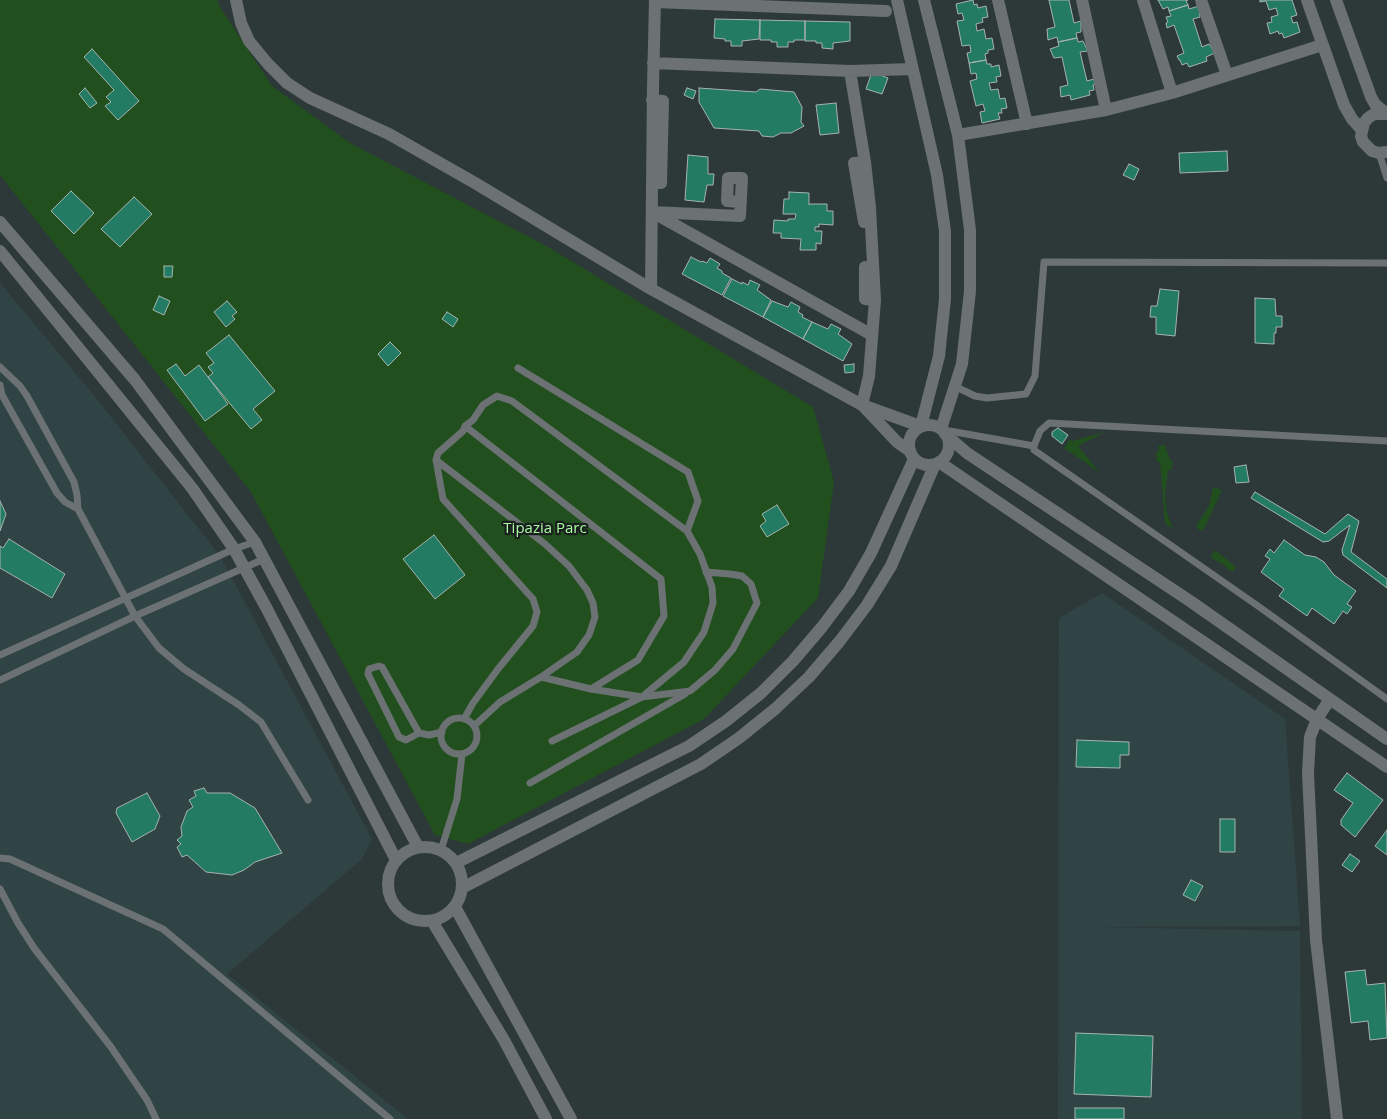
<!DOCTYPE html>
<style>
body{margin:0}
canvas{display:block;background:#2d3839}
</style>
<canvas width="1387" height="1119"></canvas>
<script>
const c = document.querySelector('canvas').getContext('2d');
c.lineJoin = 'round';
function fillPath(path, color) { c.fillStyle = color; c.fill(path, 'evenodd'); }
const shape = rows => new Path2D(rows.map(r => 'M' + r).join(''));
function strokePath(path, color, width, dash) { c.strokeStyle = color; c.lineWidth = width; c.lineCap = dash ? 'butt' : 'round'; c.setLineDash(dash || []); c.stroke(path); }
function write(font, color, halo, rows, align = 'center') {
  c.font = font + ' "Open Sans",sans-serif'; c.lineWidth = 4.5; c.setLineDash([]); c.textBaseline = 'middle'; c.strokeStyle = halo; c.fillStyle = color; for (const [text, x, y, turn = 0] of rows) {
    c.save(); c.translate(x, y); c.rotate((+turn || 0) * Math.PI / 180); c.textAlign = isNaN(turn) ? turn : align; if (halo) c.strokeText(text, 0, 0); c.fillText(text, 0, 0); c.restore();
  }
}
const built = shape([
 [0,283,96,398,220,556,372,839,362,859,227,974,408,1119,0,1119],
 [1102,593,1285,719,1300,926,1092,927,1300,931,1302,1119,1058,1119,1059,618]
]);
const green = shape([
 [0,0,218,0,218,4,272,86,350,143,548,247,813,407,834,482,818,598,704,719,468,844,435,835,251,492,0,175],
 [1105,432,1078,446,1100,473,1064,448,1070,439,1072,441],
 [1165,445,1170,460,1173,462,1171,470,1168,470,1165,495,1167,513,1173,529,1165,523,1160,462,1157,462,1156,452,1159,451,1158,446],
 [1213,487,1222,490,1205,527,1202,531,1199,530,1196,526,1209,506],
 [1215,550,1236,567,1234,571,1230,571,1224,565,1212,558,1211,556]
]);
const building = shape([
 [973,0,974,5,977,4,978,8,986,6,988,17,982,18,983,22,976,24,977,31,984,29,986,39,992,38,994,49,988,50,988,53,985,54,986,60,969,63,967,53,971,52,970,45,962,46,957,21,964,20,962,13,958,14,956,4,973,0],
 [1049,0,1069,0,1074,23,1081,21,1081,32,1076,33,1077,38,1058,42,1057,37,1048,40,1047,29,1055,27,1049,0],
 [1158,0,1188,0,1186,1,1188,5,1169,11,1168,7,1163,9,1158,0],
 [1260,0,1292,0,1297,15,1291,17,1293,23,1297,22,1300,32,1284,38,1282,33,1279,34,1278,31,1270,34,1267,23,1272,22,1271,17,1278,15,1276,8,1269,10,1266,1,1260,2,1260,0],
 [1188,5,1189,9,1199,6,1200,17,1193,19,1202,47,1209,44,1215,53,1206,57,1207,61,1189,67,1187,63,1182,65,1180,60,1179,60,1177,56,1184,53,1174,25,1167,28,1166,23,1168,22,1166,17,1171,16,1169,11,1188,5],
 [715,19,760,20,759,39,742,41,742,46,731,46,731,41,725,41,725,39,714,38,715,19],
 [760,20,805,21,805,40,794,40,794,42,788,42,788,47,777,47,777,42,771,42,771,40,760,40,760,20],
 [805,21,850,22,850,41,833,43,833,49,822,48,822,43,816,43,816,41,805,41,805,21],
 [1077,38,1078,42,1083,41,1088,51,1080,52,1087,81,1094,79,1095,84,1093,85,1094,90,1089,91,1090,95,1071,100,1070,95,1061,97,1060,87,1068,85,1062,57,1054,58,1050,49,1059,46,1058,42,1077,38],
 [92,49,139,101,118,120,105,106,111,102,106,97,114,90,84,57,92,49],
 [986,60,987,64,991,64,991,67,999,65,1001,76,996,77,997,82,989,83,991,90,998,89,1000,99,1005,98,1007,108,1001,109,1002,113,998,113,1000,119,982,123,980,112,985,111,983,104,976,106,970,81,977,79,976,73,971,74,969,63,986,60],
 [872,72,888,78,882,94,866,89,872,72],
 [85,88,97,103,90,108,79,94,85,88],
 [687,88,696,91,693,99,684,95,687,88],
 [699,88,756,92,760,89,794,92,802,107,801,122,804,126,791,133,781,133,773,137,762,136,759,131,714,128,699,102,699,88],
 [836,103,839,133,820,135,816,105,836,103],
 [1227,151,1228,171,1180,173,1179,153,1227,151],
 [688,155,708,157,708,174,714,174,713,185,707,185,704,202,685,200,688,155],
 [1129,164,1139,169,1134,180,1123,175,1129,164],
 [71,191,94,213,74,234,51,211,71,191],
 [789,192,809,193,809,205,810,204,827,204,827,211,833,211,833,225,819,224,819,227,815,227,815,231,822,231,821,244,816,243,816,250,800,250,801,239,781,238,781,233,773,233,774,220,788,221,788,219,795,219,796,214,783,214,784,199,789,199,789,192],
 [134,197,152,214,120,247,101,229,134,197],
 [691,257,701,262,702,261,707,263,710,258,720,264,717,268,722,271,722,273,731,278,722,295,682,274,691,257],
 [164,266,173,266,172,277,164,277,164,266],
 [732,279,742,284,742,282,748,285,750,280,760,285,757,290,771,300,763,317,723,296,732,279],
 [1160,289,1179,291,1175,336,1156,334,1156,317,1150,317,1151,306,1157,306,1160,289],
 [159,296,170,301,164,315,153,310,159,296],
 [1255,298,1275,299,1276,316,1282,316,1282,327,1276,327,1276,333,1274,333,1274,344,1255,343,1255,298],
 [227,301,237,312,232,316,235,319,226,327,214,312,227,301],
 [772,301,788,307,791,302,800,307,798,312,803,315,802,317,812,322,803,339,763,317,772,301],
 [447,312,458,319,453,327,442,319,447,312],
 [812,322,828,329,831,324,841,329,838,334,852,344,843,361,803,339,812,322],
 [229,335,275,391,253,409,262,420,251,429,208,377,213,373,208,367,214,363,206,353,229,335],
 [390,342,401,353,388,366,378,354,390,342],
 [176,364,185,376,199,365,228,404,205,421,167,370,176,364],
 [854,364,854,372,845,373,844,365,854,364],
 [1058,428,1068,435,1062,444,1052,436,1052,432,1058,428],
 [1246,465,1249,482,1236,483,1234,467,1246,465],
 [1255,492,1325,534,1348,514,1359,521,1351,552,1387,579,1387,588,1343,555,1342,550,1350,525,1329,541,1323,542,1251,498,1255,492],
 [0,501,6,514,0,531,0,501],
 [777,505,789,524,767,537,760,526,766,521,762,514,777,505],
 [434,535,465,575,435,599,403,559,434,535],
 [9,539,65,574,52,598,0,568,0,546,3,548,9,539],
 [1284,540,1305,555,1316,557,1324,562,1334,575,1356,591,1347,604,1352,607,1347,614,1343,611,1334,624,1312,608,1307,616,1279,596,1284,589,1261,572,1270,559,1265,556,1270,549,1274,553,1284,540],
 [1077,740,1129,742,1129,755,1120,755,1120,768,1076,767,1077,740],
 [1347,773,1383,800,1355,837,1341,825,1341,820,1353,803,1334,790,1347,773],
 [204,788,207,793,230,793,255,808,282,853,255,862,244,870,232,875,206,872,187,855,182,857,177,847,181,844,177,840,182,836,181,827,187,811,193,807,189,800,196,796,194,791,204,788],
 [147,793,160,816,155,829,132,842,116,813,117,808,147,793],
 [1220,819,1235,819,1235,852,1220,852,1220,819],
 [1387,830,1387,855,1375,846,1387,830],
 [1350,854,1360,861,1352,872,1342,865,1350,854],
 [1191,880,1203,886,1195,901,1183,895,1191,880],
 [1365,970,1367,985,1385,983,1387,1038,1370,1040,1368,1021,1351,1023,1345,972,1365,970],
 [1076,1033,1153,1036,1151,1097,1074,1094,1076,1033],
 [1075,1108,1124,1108,1124,1119,1075,1119,1075,1108]
]);
const service = shape([
 [1379,153,1387,178],
 [0,367,20,386,27,396,74,482,77,495,78,509,135,616,159,648,184,669,239,705,261,722,308,800],
 [518,368,688,472,698,501,687,531],
 [0,385,2,395,57,493,65,502,78,509],
 [954,386,975,396,987,398,1026,394,1035,376,1044,262,1387,263],
 [465,426,661,579,664,616,638,660,591,689],
 [944,430,1034,446],
 [1387,441,1049,423,1040,431,1034,446,1034,450,1258,606,1387,699],
 [436,460,545,544,569,566,587,590,593,603,595,617,589,635,577,652,541,677,500,702,474,726],
 [0,655,234,549,255,542],
 [0,680,135,616,264,559],
 '441 736a18 18 0 1 1 36 0a18 18 0 1 1-36 0Z',
 [464,719,473,703,498,669,533,626,537,612,533,599,443,499,436,460,438,453,463,431,465,426,473,420,483,405,497,396,512,401,687,531,700,554,712,587,713,603,704,632,684,662,642,697,591,689,541,677],
 [419,733,406,740,399,737,368,674,369,669,379,666,382,667,419,733,429,735,442,732],
 [552,741,642,697,690,691,715,670,733,649,757,603,751,584,742,576,730,574,706,572],
 [530,783,685,694],
 [441,850,457,799,462,754],
 [0,858,10,859,163,929,390,1119],
 [0,889,18,923,34,948,111,1047,147,1100,156,1119]
]);
const minor = shape([
 [236,0,241,23,249,41,268,64,287,83,310,98,389,134,475,183,651,289,862,405,920,426],
 [897,0,937,175,945,231,945,299,939,356,921,426],
 [924,0,958,135,970,230,970,291,962,364,941,429],
 [998,0,1027,124],
 [1082,0,1106,110],
 [1143,0,1172,93],
 [1201,0,1227,75],
 [1307,0,1344,105,1352,119,1361,129],
 [1336,0,1371,97,1375,104,1387,114],
 [655,2,886,11],
 [653,63,850,71,913,69],
 [850,71,865,162,870,208,875,300,869,376,862,405],
 [1387,114,1374,114,1368,118,1364,123,1361,136,1363,142,1372,151,1379,153,1387,152],
 [958,135,1106,110,1172,93,1322,45],
 [652,183,661,183,663,101,652,100],
 [741,202,727,201,728,178,742,178,740,216,652,212,872,335],
 [864,222,854,163,865,162],
 [865,267,865,299,875,300],
 [651,289,653,87,655,0],
 [864,407,897,442,910,451]
]);
const tertiary = shape([
 [0,222,135,380,255,542,418,847],
 [0,251,192,488,234,549,267,609,396,860],
 '909 445a20 20 0 1 1 40 0a20 20 0 1 1-40 0Z',
 [945,434,967,453,1190,601,1387,739],
 [939,462,1387,767],
 [1330,699,1317,719,1310,737,1308,773,1316,940,1337,1119],
 '388 884a37 37 0 1 1 74 0a37 37 0 1 1-74 0Z',
 [456,863,689,746,726,721,761,693,793,661,822,627,849,591,871,553,914,459],
 [462,888,701,764,739,738,775,709,809,677,839,642,867,605,891,566,935,464],
 [455,907,571,1119],
 [432,921,504,1040,546,1119]
]);
const parkNames = [
 ["Tipazia Parc",545,529]
];
fillPath(built, '#304445');
fillPath(green, '#214f1d');
fillPath(building, '#237b63');
strokePath(building, '#a6b3ae', 1);
strokePath(service, '#6c7173', 7);
strokePath(minor, '#6c7173', 12);
strokePath(tertiary, '#6c7173', 12);
write('15px', '#aafba1', '#191e1f', parkNames);
</script>
